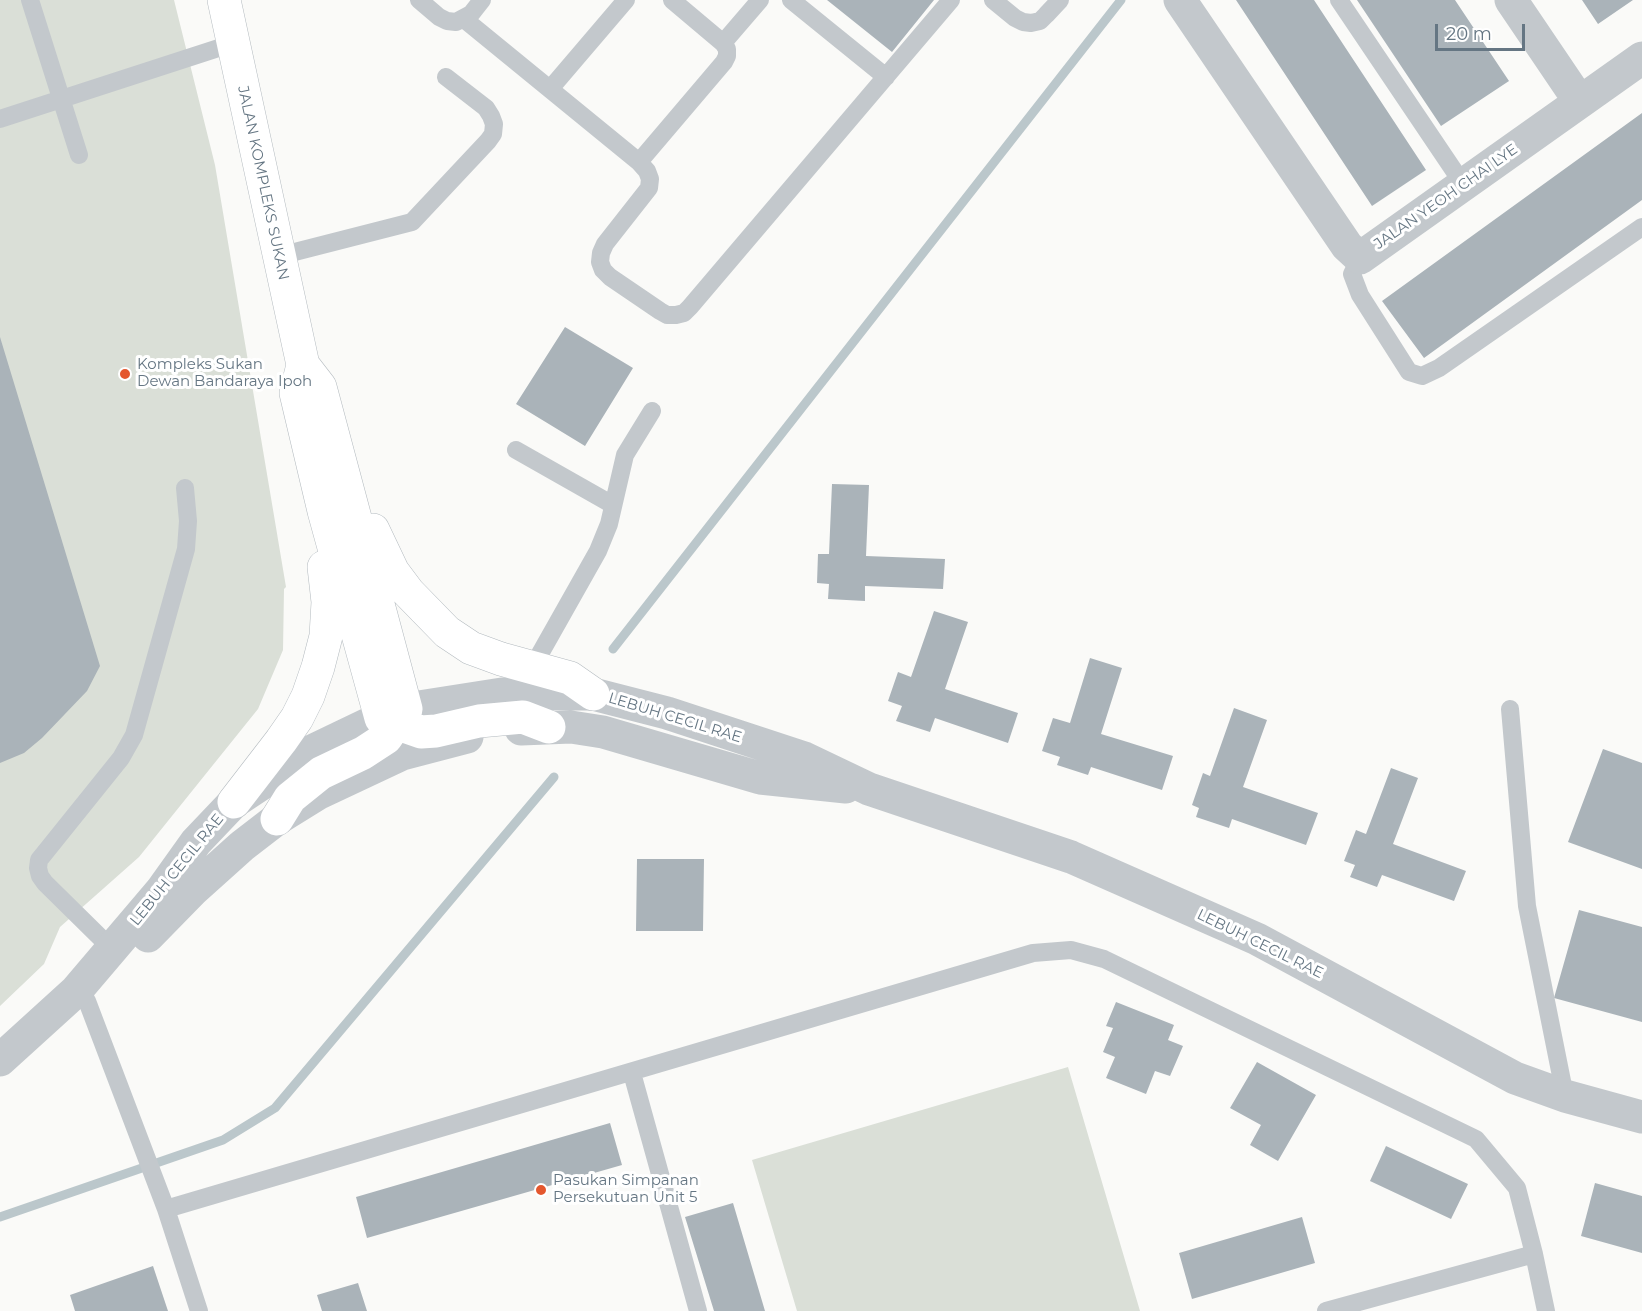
<!DOCTYPE html>
<style>
body{margin:0}
#map{position:relative;width:1642px;height:1311px;overflow:hidden;background:#fafaf8;font-family:Montserrat,sans-serif}
canvas{display:block}
.scale{position:absolute;left:1435px;top:24px;width:90px;height:27px;box-sizing:border-box;border:3px solid #657683;border-top:0;padding-left:8px;font-size:18px;line-height:21px;white-space:nowrap;color:#657683;-webkit-text-stroke:4px #fff;paint-order:stroke}
</style>
<div id="map">
<canvas width="1642" height="1311"></canvas>
<div class="scale">20 m</div>
</div>
<script>
const c = document.querySelector('canvas').getContext('2d');
c.lineJoin = 'round';
function fillPath(path, color) { c.fillStyle = color; c.fill(path, 'evenodd'); }
const shape = rows => new Path2D(rows.map(r => 'M' + r).join(''));
function strokePath(path, color, width, dash) { c.strokeStyle = color; c.lineWidth = width; c.lineCap = dash ? 'butt' : 'round'; c.setLineDash(dash || []); c.stroke(path); }
function write(font, color, halo, rows, align = 'center') {
  c.font = font + ' Montserrat,sans-serif'; c.lineWidth = 6; c.setLineDash([]); c.textBaseline = 'middle'; c.strokeStyle = halo; c.fillStyle = color; for (const [text, x, y, turn = 0] of rows) {
    c.save(); c.translate(x, y); c.rotate((+turn || 0) * Math.PI / 180); c.textAlign = isNaN(turn) ? turn : align; if (halo) c.strokeText(text, 0, 0); c.fillText(text, 0, 0); c.restore();
  }
}
const green = shape([
 [0,0,174,0,215,165,286,587,284,589,283,650,258,709,139,857,60,927,44,964,0,1006],
 [1068,1067,1140,1311,797,1311,752,1160]
]);
const stream = shape([
 [613,649,1121,0],
 [0,1217,223,1140,275,1108,554,777]
]);
const building = shape([
 [827,0,934,0,892,52],
 [1236,0,1314,0,1426,170,1372,206],
 [1357,0,1455,0,1509,81,1441,126],
 [1582,0,1633,0,1598,24],
 [1642,113,1642,200,1424,358,1382,301],
 [565,327,633,368,585,446,516,404],
 [0,337,100,666,87,691,42,738,24,753,0,763],
 [832,484,869,485,866,556,945,559,943,589,865,586,865,601,828,599,829,584,817,583,818,554,829,554],
 [934,611,968,622,945,689,1018,713,1008,743,935,718,930,732,896,721,902,706,888,701,898,672,911,677],
 [1090,658,1122,668,1101,734,1173,756,1162,790,1091,767,1088,775,1057,765,1060,757,1042,751,1053,718,1070,723],
 [1234,708,1267,720,1243,787,1318,813,1306,845,1232,819,1229,828,1196,817,1199,808,1192,805,1203,773,1210,776],
 [1603,749,1642,763,1642,869,1568,842],
 [1391,768,1418,778,1393,844,1466,871,1454,901,1382,875,1377,887,1350,877,1355,865,1344,861,1356,830,1366,834],
 [637,859,704,859,703,931,636,931],
 [1579,910,1642,927,1642,1022,1554,998],
 [1116,1002,1174,1025,1168,1040,1183,1046,1170,1076,1155,1071,1146,1094,1106,1078,1115,1057,1103,1052,1113,1028,1106,1026],
 [1257,1062,1316,1095,1278,1161,1250,1145,1261,1125,1230,1108],
 [610,1123,622,1165,367,1238,356,1197],
 [1386,1146,1468,1184,1451,1219,1370,1181],
 [1595,1183,1642,1196,1642,1253,1581,1236],
 [733,1203,765,1311,714,1311,685,1217],
 [1302,1217,1315,1263,1192,1299,1179,1253],
 [153,1266,168,1311,75,1311,70,1295],
 [358,1283,367,1311,322,1311,317,1295]
]);
const service = shape([
 [30,0,79,155],
 [419,0,439,17,447,21,456,22,471,14,482,0],
 [791,0,886,77],
 [993,0,1015,18,1023,22,1031,23,1040,21,1046,15,1060,0],
 [1339,0,1463,184],
 [464,19,639,162,647,171,650,179,649,188,605,244,601,253,600,262,603,270,610,277,660,311,667,315,676,315,684,313,690,307,951,0],
 [723,43,760,0],
 [550,89,626,0],
 [0,119,234,43],
 [639,162,724,62,727,56,727,49,723,43,672,0],
 [279,256,412,222,488,141,493,134,494,124,491,116,486,108,446,77],
 [1360,258,1352,274,1360,295,1409,372,1422,376,1439,368,1642,227],
 [516,450,613,505],
 [532,668,598,551,609,524,625,455,652,411],
 [1510,709,1527,906,1565,1096],
 [112,949,45,883,40,876,38,868,39,860,121,758,134,735,186,549,188,521,185,488],
 [87,1001,166,1209,199,1311],
 [632,1073,698,1311],
 [166,1209,1033,953,1071,950,1104,959,1476,1139,1517,1188,1534,1254,1546,1311],
 [1326,1311,1534,1254]
]);
const minor = shape([
 [1180,0,1347,246,1360,258,1642,58],
 [1511,0,1580,102]
]);
const tertiary = shape([
 [521,729,571,727,603,732,760,778,846,787],
 [148,936,193,890,242,846,277,819,319,793,402,754,467,737],
 [0,1060,76,991,161,891,196,842,234,802,308,753,381,718,406,709,502,694,593,694,667,713,804,758,869,789,1071,857,1257,939,1515,1078,1565,1096,1642,1117]
]);
const secondary = shape([
 [224,0,303,365,296,393,324,511,381,718,421,732,436,731,479,721,523,717,549,727],
 [373,530,393,572,408,592,447,632,471,648,501,659,570,678,593,694],
 [234,802,281,741,297,718,308,696,318,667,326,636,328,602,324,567],
 [277,819,290,798,321,773,363,753,386,738,406,709,320,387,303,365]
]);
const markers = [
 [125,374,6,"#e4572e"],
 [541,1190,6,"#e4572e"]
];
const streetNames = [
 ["JALAN KOMPLEKS SUKAN",263,183,78],
 ["JALAN YEOH CHAI LYE",1446,197,-35],
 ["LEBUH CECIL RAE",675,718,17],
 ["LEBUH CECIL RAE",177,870,-51],
 ["LEBUH CECIL RAE",1260,944,26]
];
const poiNames = [
 ["Kompleks Sukan",137,365],
 ["Dewan Bandaraya Ipoh",137,382],
 ["Pasukan Simpanan",553,1181],
 ["Persekutuan Unit 5",553,1198]
];
fillPath(green, '#dadfd7');
strokePath(stream, '#bbc7cb', 9);
fillPath(building, '#aab3b9');
strokePath(secondary, '#b3babf', 34);
strokePath(service, '#c3c8cc', 18);
strokePath(minor, '#c3c8cc', 33);
strokePath(tertiary, '#c3c8cc', 33);
strokePath(secondary, '#fff', 33);
for (const [x, y, r, color] of markers) { const dot = new Path2D(); dot.arc(x, y, r, 0, 2 * Math.PI); c.fillStyle = color; c.fill(dot); strokePath(dot, '#fff', 2); }
write('15px', '#657683', '#fff', streetNames);
write('15px', '#657683', '#fff', poiNames, 'left');
</script>
